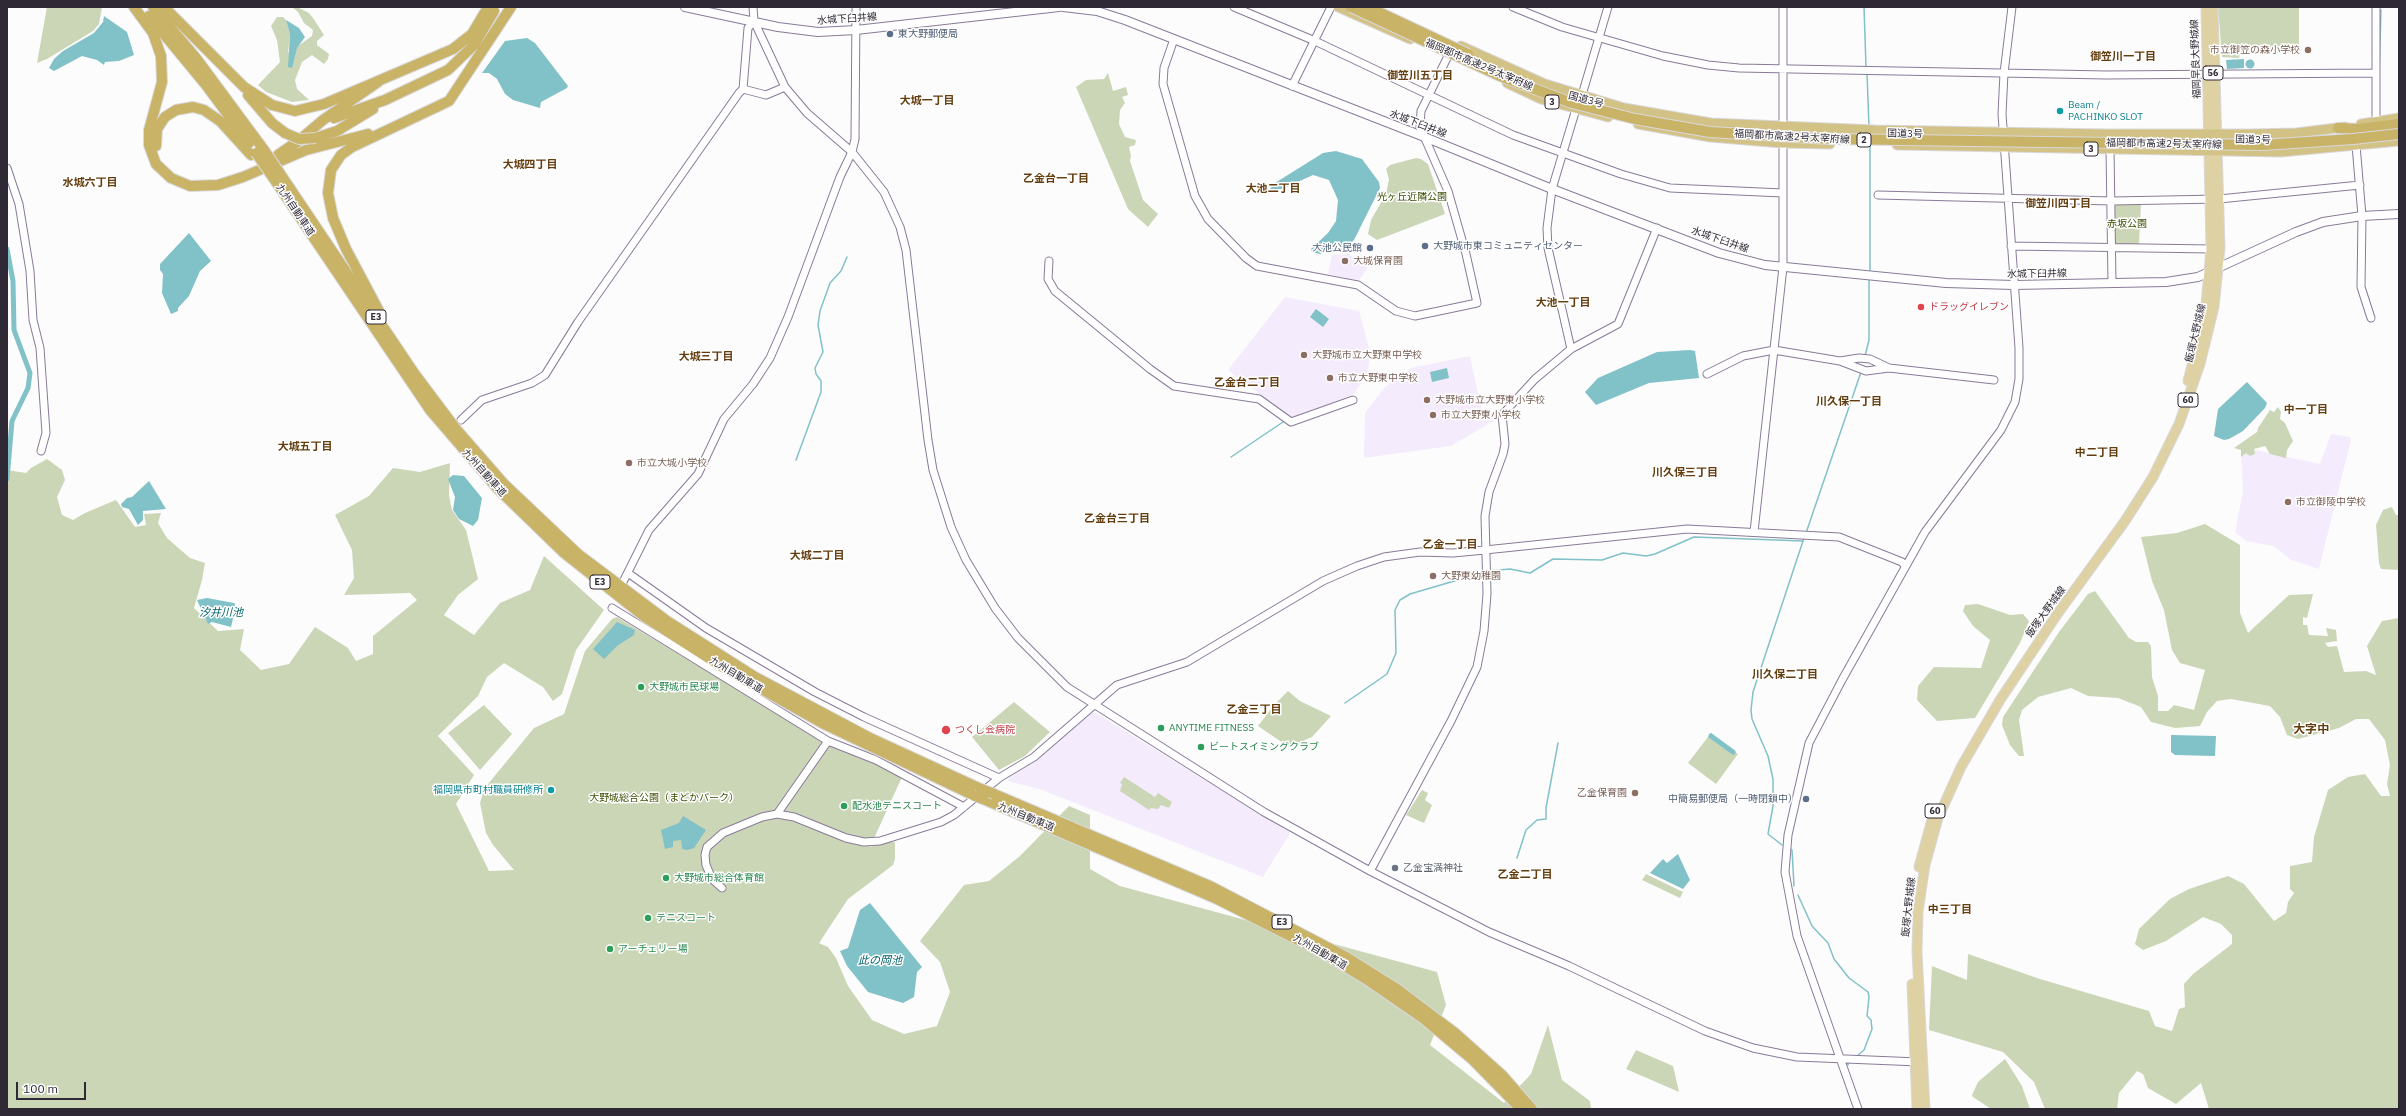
<!DOCTYPE html>
<meta charset="utf-8">
<style>
body{margin:0}
#map{position:relative;width:2406px;height:1116px;overflow:hidden;background:#fcfcfc;font-family:"IBM Plex Sans",sans-serif}
canvas{display:block}
.frame{position:absolute;inset:0;border:8px solid #2f2935;pointer-events:none}
.scale{position:absolute;left:16px;top:1082px;width:70px;height:18px;box-sizing:border-box;border:2px solid #2f2935;border-top:0;padding-left:5px;font-size:12px;line-height:14px;white-space:nowrap;color:#2f2935;-webkit-text-stroke:3px #fff;paint-order:stroke}
</style>
<div id="map">
<canvas width="2406" height="1116"></canvas>
<div class="frame"></div>
<div class="scale">100 m</div>
</div>
<script>
const c = document.querySelector('canvas').getContext('2d');
c.lineJoin = 'round';
function fillPath(path, color) { c.fillStyle = color; c.fill(path, 'evenodd'); }
const shape = rows => new Path2D(rows.map(r => 'M' + r).join(''));
function strokePath(path, color, width, dash) { c.strokeStyle = color; c.lineWidth = width; c.lineCap = dash ? 'butt' : 'round'; c.setLineDash(dash || []); c.stroke(path); }
function write(font, color, halo, rows, align = 'center') {
  c.font = font + ' "IBM Plex Sans","Noto Sans JP",sans-serif'; c.lineWidth = 3; c.setLineDash([]); c.textBaseline = 'middle'; c.strokeStyle = halo; c.fillStyle = color; for (const [text, x, y, turn = 0] of rows) {
    c.save(); c.translate(x, y); c.rotate((+turn || 0) * Math.PI / 180); c.textAlign = isNaN(turn) ? turn : align; if (halo) c.strokeText(text, 0, 0); c.fillText(text, 0, 0); c.restore();
  }
}
const built = shape([
 [1349,254,1368,268,1359,280,1328,274,1332,255],
 [1285,297,1359,311,1370,352,1368,372,1354,394,1293,419,1228,370],
 [1470,356,1483,417,1495,415,1497,417,1495,420,1451,446,1364,458,1365,413,1385,387,1411,368],
 [2331,434,2350,437,2351,440,2319,569,2291,560,2274,546,2246,541,2235,532,2243,492,2241,451,2247,448,2320,464],
 [1096,713,1289,832,1289,835,1263,877,1042,790,1008,781,1010,777,1044,755,1087,714]
]);
const green = shape([
 [47,7,102,7,99,24,93,31,47,59,37,63],
 [292,7,297,7,309,13,313,18,324,35,317,41,317,45,329,54,328,59,324,64,312,55,302,62,295,80,297,89,309,100,292,102,266,92,258,85,280,62,277,40,271,26,277,17,283,17,286,20,290,34,288,53,312,36,313,30,304,23,298,12],
 [2218,7,2299,8,2299,50,2296,53,2240,53,2239,58,2222,57],
 [1108,73,1113,91,1126,87,1128,95,1122,97,1125,103,1120,110,1119,124,1125,137,1136,140,1135,145,1129,147,1131,156,1130,161,1143,200,1158,214,1148,227,1128,209,1076,87,1086,80,1104,79],
 [1416,158,1421,159,1428,164,1445,214,1377,240,1368,234,1371,220,1386,194,1389,179,1386,169,1390,165],
 [2118,203,2141,203,2139,244,2116,245,2113,242,2115,206],
 [2278,407,2281,412,2280,419,2285,423,2293,441,2287,450,2286,458,2270,454,2265,446,2254,449,2255,454,2250,456,2246,453,2241,457,2241,450,2234,448,2257,432,2258,428,2270,410,2274,412],
 [47,459,62,470,65,480,57,497,62,515,73,520,85,513,116,500,135,527,146,525,144,514,161,513,158,523,167,538,190,558,205,563,202,580,194,608,218,631,244,629,240,650,261,670,289,664,315,627,348,648,356,661,373,654,373,636,417,600,410,593,344,595,354,578,352,550,335,515,369,496,393,468,420,472,450,463,449,496,452,510,466,530,478,579,458,595,444,615,474,635,500,603,530,590,544,556,604,610,576,650,562,694,553,701,543,687,504,663,487,677,478,696,438,736,474,775,456,804,489,871,514,870,493,845,486,833,480,803,484,789,534,728,564,714,585,651,612,619,617,617,831,746,875,763,902,777,870,847,892,841,895,843,895,859,893,865,848,899,819,943,828,947,836,958,848,986,872,1020,904,1034,937,1026,950,992,940,962,920,941,964,885,989,881,1020,856,1069,806,1090,815,1090,869,1120,886,1437,972,1446,1005,1430,1045,1504,1103,1531,1074,1548,1025,1562,1080,1590,1101,1591,1109,7,1109,7,470,26,473,31,468],
 [2392,507,2396,515,2399,515,2399,570,2381,569,2379,563,2376,525,2383,510],
 [2205,524,2240,545,2240,613,2248,633,2289,595,2313,594,2307,618,2303,617,2303,625,2307,625,2309,635,2328,636,2326,628,2336,630,2337,641,2325,643,2328,647,2337,646,2344,672,2366,671,2376,675,2367,646,2382,621,2399,618,2399,1109,2209,1109,2201,1083,2176,1104,2148,1088,2143,1074,2137,1071,2119,1093,2117,1109,2045,1109,2034,1082,2003,1052,1929,1030,1932,966,1967,980,1968,954,2040,979,2149,1011,2155,1026,2172,1031,2179,1009,2185,1007,2184,984,2193,974,2232,944,2232,935,2221,924,2203,917,2166,941,2143,950,2135,944,2139,929,2170,899,2189,889,2228,876,2244,884,2274,921,2286,913,2288,902,2294,893,2290,889,2290,866,2312,862,2314,837,2328,790,2348,777,2365,774,2381,796,2390,796,2387,784,2390,765,2385,740,2369,719,2356,719,2339,728,2298,739,2287,735,2280,717,2270,706,2231,699,2217,701,2207,712,2200,726,2175,728,2151,722,2141,707,2118,698,2088,696,2071,688,2038,697,2022,710,2019,720,2024,756,2019,756,2010,745,2002,725,2003,717,2059,632,2088,594,2095,591,2129,638,2136,642,2148,642,2151,646,2152,677,2158,696,2158,711,2168,711,2174,705,2194,710,2205,670,2180,663,2172,650,2164,610,2152,581,2141,537,2177,533],
 [1978,604,2010,615,2023,614,2029,621,2020,643,1975,718,1937,721,1917,700,1918,686,1934,667,1981,668,1990,640,1973,626,1963,611,1965,605],
 [1288,691,1300,701,1331,716,1312,737,1289,747,1258,726,1274,705],
 [1014,702,1050,732,1025,756,999,770,972,737],
 [484,705,512,734,480,770,448,733],
 [1711,733,1738,754,1716,784,1688,763],
 [1124,777,1155,797,1158,793,1172,802,1169,808,1161,805,1158,809,1151,808,1149,810,1120,791,1122,784,1120,783],
 [1422,790,1428,793,1425,800,1432,805,1424,823,1406,815],
 [1646,874,1683,892,1680,898,1642,880],
 [1636,1050,1673,1066,1679,1092,1626,1069],
 [2005,1059,2022,1086,2030,1109,1991,1109,1973,1097,1972,1095,1978,1082]
]);
const water = shape([
 [104,16,127,32,134,55,119,61,105,62,104,65,97,60,82,56,54,71,49,68,54,59,63,51,94,33,103,22],
 [286,20,299,28,305,37,297,48,292,68,288,67,290,34],
 [527,38,535,43,568,86,567,88,541,102,540,108,513,100,505,94,497,79,489,73,482,73,505,41],
 [2244,59,2244,68,2227,69,2226,60],
 '2245.5 64a4.5 4.5 0 1 1 9 0a4.5 4.5 0 1 1-9 0Z',
 [1336,151,1362,159,1379,182,1380,188,1354,240,1344,249,1330,249,1320,254,1312,252,1311,249,1328,233,1336,221,1338,200,1329,180,1313,175,1282,189,1270,189,1275,183,1323,153],
 [189,233,211,261,200,271,189,296,178,308,178,311,171,314,162,293,163,274,160,270,160,264],
 [1316,309,1329,319,1323,327,1310,317],
 [1690,350,1695,351,1699,378,1649,383,1596,405,1585,392,1598,378,1657,352],
 [1447,368,1449,378,1432,382,1430,372],
 [2247,382,2267,403,2265,408,2243,431,2229,439,2224,440,2214,436,2218,409],
 [453,475,464,476,482,498,478,520,473,526,459,519,453,510,455,497,448,479],
 [149,481,166,509,143,511,143,520,138,525,129,509,122,507,121,504,127,498,132,497],
 [207,598,234,603,236,606,231,627,212,622,208,624,197,600],
 [617,622,635,630,634,635,617,646,604,659,593,649],
 [2171,735,2216,736,2215,756,2175,755,2171,752],
 [683,816,706,830,694,848,687,850,682,849,681,840,673,841,673,847,665,849,661,830,679,823],
 [1678,854,1690,880,1683,889,1650,873,1663,859,1667,863],
 [870,903,922,967,917,972,914,997,903,1003,868,992,847,966,840,951,848,948,860,910]
]);
const stream = shape([
 [1864,7,1866,67],
 [1867,73,1869,127],
 [2379,75,2381,10],
 [1870,273,1870,143],
 [1865,356,1869,340,1869,279],
 [1231,457,1283,422],
 [796,460,821,392,821,381,816,374,815,368,823,352,818,325,820,311,830,283,841,271,847,257],
 [1806,533,1861,372],
 [1488,571,1510,569,1530,573,1553,559,1602,560,1623,553,1646,556,1655,554,1694,537,1803,541],
 [1345,703,1387,674,1396,653,1395,610,1400,600,1410,594,1485,572],
 [1782,845,1768,834,1773,806,1773,779,1768,756,1752,719,1751,710,1753,692,1804,538],
 [1790,849,1792,850,1794,886],
 [1517,858,1526,830,1537,820,1546,819,1546,808,1558,743],
 [1798,895,1812,926,1828,943,1834,959,1849,978,1868,992,1869,997,1867,1016,1871,1020,1872,1029,1864,1050,1856,1057],
 [1848,1065,1848,1064],
 [1841,1071,1853,1105]
]);
const canal = shape([
 [7,249,13,281,14,330,30,373,28,388,12,421,7,479],
 [1711,736,1733,752]
]);
const tertiary = shape([
 [753,7,754,21,785,87,807,113,852,152,884,192,900,227,906,250,928,440,933,470,951,527,966,560,995,608,1018,638,1067,687,1264,812,1370,871,1489,932,1569,966,1705,1031,1753,1048,1797,1057,1919,1062],
 [1234,7,1315,41,1513,135,1621,174,1670,188,1783,193],
 [1513,7,1562,27,1663,56,1708,65,1739,68,2106,75,2375,73],
 [1174,39,1164,68,1163,84,1195,196,1208,219,1246,258,1257,266,1358,285,1396,311,1415,316,1477,303,1466,254,1448,191,1420,127,1421,111,1448,56],
 [1292,86,1331,7],
 [743,89,748,28,754,21],
 [1582,95,1608,7],
 [2376,122,2376,7],
 [2356,145,2362,216,2361,287,2371,318],
 [2110,149,2112,283],
 [7,168,19,204,30,271,33,320,40,348,46,433,41,451],
 [1878,195,2112,201,2219,199,2360,185],
 [2011,246,2211,249],
 [1049,261,1048,279,1055,291,1150,369,1174,386,1259,399,1291,422,1353,400],
 [1571,349,1548,248,1547,228,1552,189,1576,109],
 [1840,361,1859,358,1870,359,1889,368],
 [1707,374,1743,356,1774,350,1840,361,1866,371,1889,368,1994,380],
 [461,420,482,400,532,383,545,375,578,322,739,93,743,89,766,95,785,87],
 [1754,532,1783,267,1783,7],
 [628,573,706,628,815,692,864,717,999,778],
 [623,582,649,530,698,474,724,419,753,384,770,358,788,317,840,177,852,152,855,139,856,7],
 [612,608,828,741,876,760,964,807],
 [777,814,794,817,846,838,864,842,880,841,941,822,954,815,999,778,1034,757,1117,685,1187,662,1323,581,1357,566,1384,557,1420,552,1453,553,1485,550,1687,529,1839,537,1902,562,1905,566],
 [1370,871,1451,721,1477,667,1484,631,1487,594,1485,516,1489,492,1503,454,1505,444,1502,415,1535,379,1571,349,1618,324,1657,228],
 [722,888,712,879,706,865,705,855,707,847,723,833,762,817,777,814,828,741],
 [1858,1109,1797,936,1785,872,1788,835,1809,743,1842,680,1925,532,2001,430,2015,402,2019,379,2019,348,2002,114,2004,73,2012,7]
]);
const secondary = shape([
 [685,7,778,27,818,32,856,30,1059,7],
 [1063,7,1097,11,1125,20,1422,136,1552,189,1719,253,1765,265,1946,283,2014,285,2166,282,2198,277,2296,232,2323,222,2362,216,2399,214]
]);
const primary = shape([
 [2188,381,2205,316,2211,249,2206,7],
 [1919,867,1933,816],
 [1912,984,1917,1109],
 [1925,1109,1917,952,1918,912,1925,865,1938,818,1961,767,2000,700,2058,613,2125,521,2153,477,2179,424,2200,364,2214,307,2220,248,2213,7]
]);
const trunk = shape([
 [1338,7,1410,39],
 [1461,46,1545,84,1624,108,1711,123,1875,130,2104,134,2250,134,2296,133,2345,127],
 [1507,83,1541,99,1608,117],
 [1638,124,1710,137,1782,143,1830,144],
 [2361,124,2399,118],
 [1897,145,2281,152,2399,141]
]);
const motorway = shape([
 [134,7,153,33,161,56,162,82,149,130,149,145,156,164,171,178,190,186,218,185,243,177,306,150,368,134],
 [153,7,196,58,264,150],
 [164,7,244,87,272,105,295,111,324,104,453,49,472,34,488,7],
 [149,16,206,85,249,143],
 [248,95,272,123,285,133],
 [334,118,385,100,448,70,474,45,494,11],
 [2338,128,2359,129,2399,124],
 [316,138,337,131,373,109],
 [156,146,157,129,165,117,176,110,193,107,204,110,220,121,251,155],
 [278,155,297,142,323,120,378,82],
 [279,172,414,373,456,429,504,484,578,554,667,621,755,677,870,738,981,789],
 [272,176,430,410,498,489,563,552,645,617,724,668,822,723,973,795],
 [380,313,346,249,333,218,328,193,331,170,341,155,352,147,449,101,511,7],
 [994,794,1210,886,1346,957,1397,989,1455,1033,1502,1075,1532,1109],
 [983,799,1217,899,1320,951,1366,979,1424,1019,1473,1060,1521,1109]
]);
const motorwayBridge = shape([
 [1351,7,1500,76,1572,103,1635,119,1710,132,1830,139,2263,145,2353,139,2399,134],
 [1368,7,1468,54],
 [285,133,299,139,316,138],
 [264,150,279,172],
 [256,153,272,176],
 [981,789,994,794],
 [973,795,983,799]
]);
const markers = [
 [890,34,4,"#5c6f8a"],
 [2308,50,4,"#8d6e63"],
 [2060,111,4,"#0f9aa8"],
 [1425,246,4,"#5c6f8a"],
 [1370,248,4,"#5c6f8a"],
 [1345,261,4,"#8d6e63"],
 [1921,307,4,"#e0444e"],
 [1304,355,4,"#8d6e63"],
 [1330,378,4,"#8d6e63"],
 [1427,400,4,"#8d6e63"],
 [1433,415,4,"#8d6e63"],
 [629,463,4,"#8d6e63"],
 [2288,502,4,"#8d6e63"],
 [1433,576,4,"#8d6e63"],
 [641,687,4,"#2e9e5b"],
 [1161,728,4,"#2e9e5b"],
 [946,730,5,"#e0444e"],
 [1201,747,4,"#2e9e5b"],
 [551,790,4,"#0f9aa8"],
 [1635,793,4,"#8d6e63"],
 [1806,799,4,"#5c6f8a"],
 [844,806,4,"#2e9e5b"],
 [1395,868,4,"#6b7280"],
 [666,878,4,"#2e9e5b"],
 [648,918,4,"#2e9e5b"],
 [610,949,4,"#2e9e5b"]
];
const shields = [
 [2213,73,20],
 [1552,102,14],
 [1864,140,14],
 [2091,149,14],
 [376,317,20],
 [2188,400,20],
 [600,582,20],
 [1935,811,20],
 [1282,922,20]
];
const shieldNames = [
 ["56",2213,73],
 ["3",1552,102],
 ["2",1864,140],
 ["3",2091,149],
 ["E3",376,317],
 ["60",2188,400],
 ["E3",600,582],
 ["60",1935,811],
 ["E3",1282,922]
];
const streetNames = [
 ["水城下臼井線",847,19,-4],
 ["福岡早良大野城線",2196,59,-92],
 ["福岡都市高速2号太宰府線",1479,65,23],
 ["国道3号",1586,100,15],
 ["水城下臼井線",1418,124,21],
 ["国道3号",1905,134,1],
 ["福岡都市高速2号太宰府線",1792,137,3],
 ["国道3号",2253,140,1],
 ["福岡都市高速2号太宰府線",2164,144,1],
 ["九州自動車道",295,210,56],
 ["水城下臼井線",1720,240,19],
 ["水城下臼井線",2037,274,-1],
 ["飯塚大野城線",2196,333,-77],
 ["九州自動車道",484,473,48],
 ["飯塚大野城線",2046,612,-54],
 ["九州自動車道",736,675,31],
 ["九州自動車道",1026,817,22],
 ["飯塚大野城線",1909,907,-84],
 ["九州自動車道",1320,952,30]
];
const serviceNames = [
 ["東大野郵便局",898,34],
 ["大野城市東コミュニティセンター",1433,246],
 ["大池公民館",1362,248,"right"],
 ["中簡易郵便局（一時閉鎖中）",1798,799,"right"]
];
const educationNames = [
 ["市立御笠の森小学校",2300,50,"right"],
 ["大城保育園",1353,261],
 ["大野城市立大野東中学校",1312,355],
 ["市立大野東中学校",1338,378],
 ["大野城市立大野東小学校",1435,400],
 ["市立大野東小学校",1441,415],
 ["市立大城小学校",637,463],
 ["市立御陵中学校",2296,502],
 ["大野東幼稚園",1441,576],
 ["乙金保育園",1627,793,"right"]
];
const cultureNames = [
 ["Beam /",2068,105],
 ["PACHINKO SLOT",2068,117],
 ["福岡県市町村職員研修所",543,790,"right"]
];
const parkNames = [
 ["光ヶ丘近隣公園",1412,197],
 ["赤坂公園",2127,224],
 ["大野城総合公園（まどかパーク）",664,798]
];
const healthNames = [
 ["ドラッグイレブン",1929,307],
 ["つくし会病院",955,730]
];
const leisureNames = [
 ["大野城市民球場",649,687],
 ["ANYTIME FITNESS",1169,728],
 ["ビートスイミングクラブ",1209,747],
 ["配水池テニスコート",852,806],
 ["大野城市総合体育館",674,878],
 ["テニスコート",656,918],
 ["アーチェリー場",618,949]
];
const worshipNames = [
 ["乙金宝満神社",1403,868]
];
const neighbourhoodNames = [
 ["御笠川一丁目",2123,57],
 ["御笠川五丁目",1420,76],
 ["大城一丁目",927,101],
 ["大城四丁目",530,165],
 ["乙金台一丁目",1056,179],
 ["水城六丁目",90,183],
 ["大池二丁目",1273,189],
 ["御笠川四丁目",2058,204],
 ["大池一丁目",1563,303],
 ["大城三丁目",706,357],
 ["乙金台二丁目",1247,383],
 ["川久保一丁目",1849,402],
 ["中一丁目",2306,410],
 ["大城五丁目",305,447],
 ["中二丁目",2097,453],
 ["川久保三丁目",1685,473],
 ["乙金台三丁目",1117,519],
 ["乙金一丁目",1450,545],
 ["大城二丁目",817,556],
 ["川久保二丁目",1785,675],
 ["乙金三丁目",1254,710],
 ["乙金二丁目",1525,875],
 ["中三丁目",1950,910]
];
const waterNames = [
 ["汐井川池",221,613],
 ["此の岡池",880,961]
];
const quarterNames = [
 ["大字中",2311,730]
];
fillPath(built, '#f4ecfc');
fillPath(green, '#cbd6b7');
fillPath(water, '#81c1c8');
strokePath(stream, '#81c1c8', 1.5);
strokePath(canal, '#81c1c8', 5);
strokePath(tertiary, '#897a99', 9);
strokePath(secondary, '#897a99', 10);
strokePath(primary, '#dad8db', 11);
strokePath(trunk, '#dad8db', 11);
strokePath(motorway, '#dad8db', 12);
strokePath(tertiary, '#fff', 7);
strokePath(secondary, '#fff', 8);
strokePath(primary, '#ded1a4', 9);
strokePath(trunk, '#d3c286', 9);
strokePath(motorway, '#c8b367', 10);
strokePath(motorwayBridge, '#dad8db', 12, []);
strokePath(motorwayBridge, '#c8b367', 10);
for (const [x, y, r, color] of markers) { const dot = new Path2D(); dot.arc(x, y, r, 0, 2 * Math.PI); c.fillStyle = color; c.fill(dot); strokePath(dot, '#fff', 1.5); }
for (const [x, y, w] of shields) { const box = new Path2D(); box.roundRect(x - w / 2, y - 7, w, 14, 3); c.fillStyle = '#fff'; c.fill(box); strokePath(box, '#2f2935', 1); }
write('bold 9px', '#2f2935', null, shieldNames);
write('10px', '#2f2935', '#fff', streetNames);
write('10px', '#4e5e75', '#fff', serviceNames, 'left');
write('10px', '#785e54', '#fff', educationNames, 'left');
write('10px', '#0d838f', '#fff', cultureNames, 'left');
write('10px', '#3a4b00', '#fff', parkNames);
write('10px', '#be3a42', '#fff', healthNames, 'left');
write('10px', '#27864d', '#fff', leisureNames, 'left');
write('10px', '#5b616d', '#fff', worshipNames, 'left');
write('bold 11px', '#643d0f', '#fff', neighbourhoodNames);
write('italic 11px', '#01626a', '#fff', waterNames);
write('bold 12px', '#643d0f', '#fff', quarterNames);
</script>
